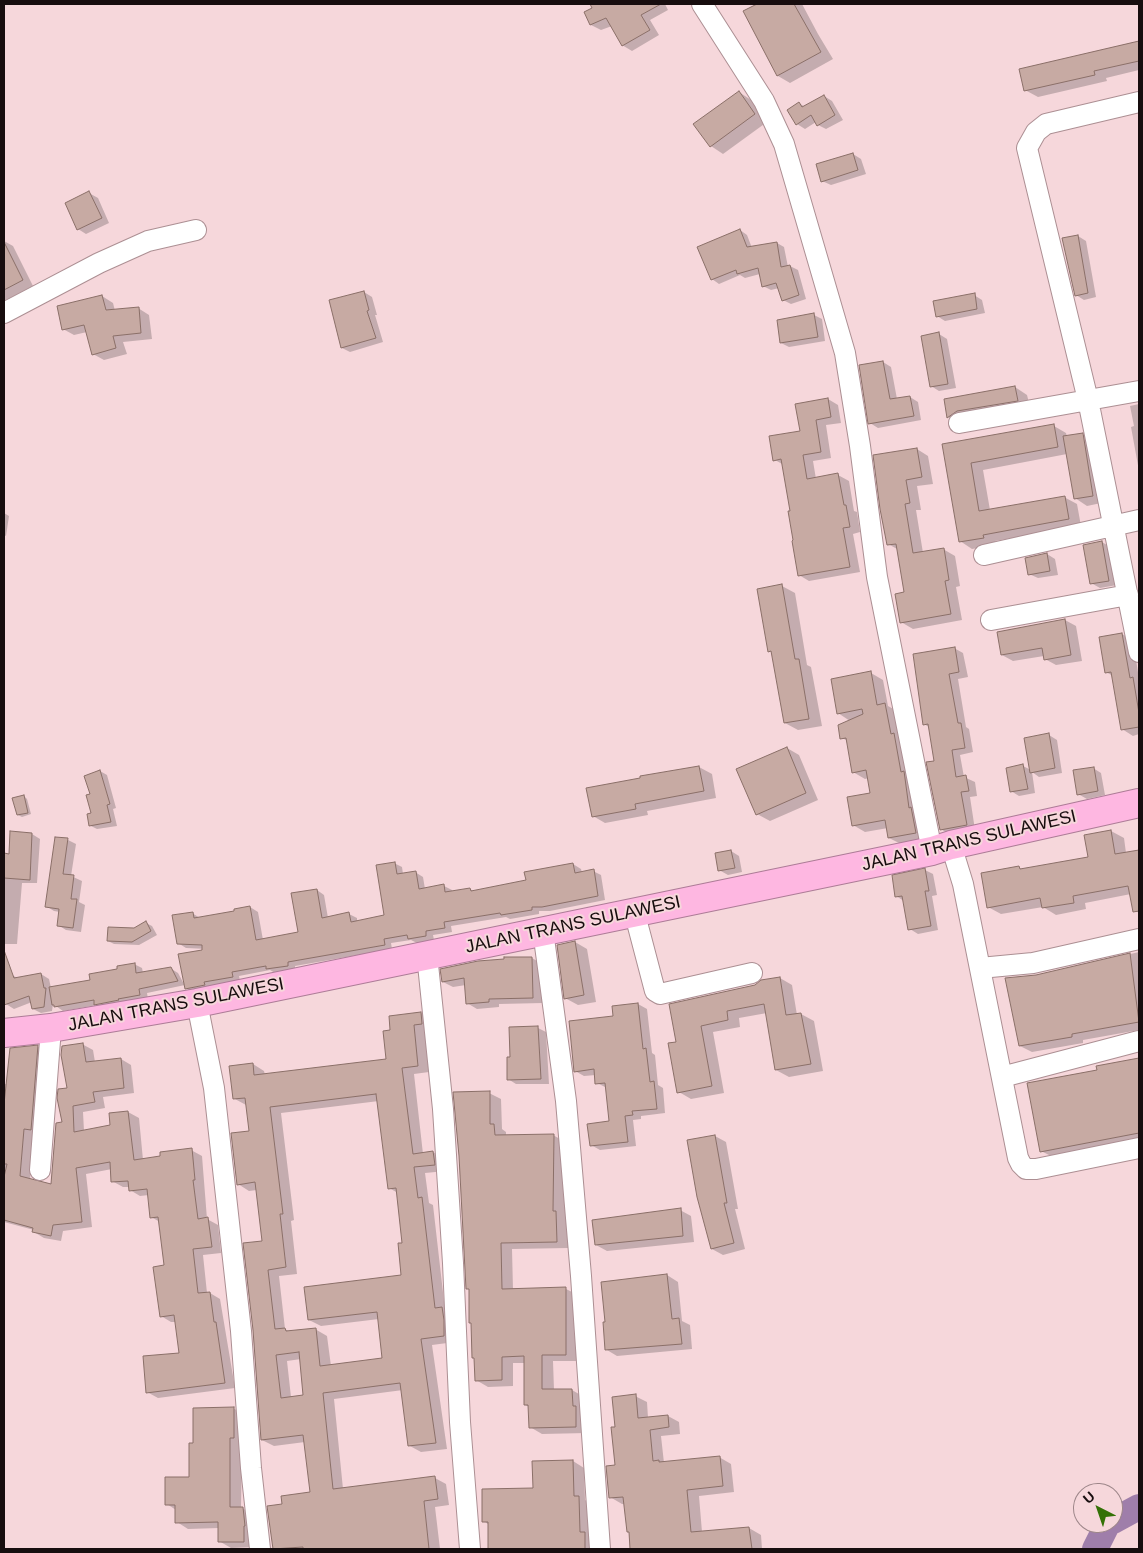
<!DOCTYPE html>
<style>
body{margin:0}
#map{position:relative;width:1143px;height:1553px;overflow:hidden;background:#f6d7db;font-family:Helvetica,sans-serif}
canvas{display:block}
.frame{position:absolute;inset:0;border:5px solid #170d0e;pointer-events:none}
.north{position:absolute;left:1073px;top:1483px;width:50px;height:50px;box-sizing:border-box;background:#f6d7db;border:1px solid #9d8689;border-radius:50%;rotate:319deg;font-size:14px;font-weight:700;line-height:20px;text-align:center;color:#170d0e}
.north::after{content:'';display:block;margin:auto;width:18px;height:22px;background:#347106;clip-path:polygon(50% 0,100% 100%,50% 72%,0 100%)}
</style>
<div id="map">
<canvas width="1143" height="1553"></canvas>
<div class="frame"></div>
<div class="north">U</div>
</div>
<script>
const c = document.querySelector('canvas').getContext('2d');
c.lineJoin = 'round';
function fillPath(path, color) { c.fillStyle = color; c.fill(path, 'evenodd'); }
const shape = rows => new Path2D(rows.map(r => 'M' + r).join(''));
function strokePath(path, color, width, dash) { c.strokeStyle = color; c.lineWidth = width; c.lineCap = dash ? 'butt' : 'round'; c.setLineDash(dash || []); c.stroke(path); }
function write(font, color, halo, rows, align = 'center') {
  c.font = font + ' Helvetica,sans-serif'; c.lineWidth = 4; c.setLineDash([]); c.textBaseline = 'middle'; c.strokeStyle = halo; c.fillStyle = color; for (const [text, x, y, turn = 0] of rows) {
    c.save(); c.translate(x, y); c.rotate((+turn || 0) * Math.PI / 180); c.textAlign = isNaN(turn) ? turn : align; if (halo) c.strokeText(text, 0, 0); c.fillText(text, 0, 0); c.restore();
  }
}
const shadow = shape([
 [592,4,665,4,668,10,650,20,659,35,632,51,622,45,612,26,601,30,591,25,586,13,594,9],
 [760,4,802,4,818,34,833,59,790,83,778,76,744,12],
 [1139,41,1139,70,1106,78,1107,81,1038,97,1025,90,1020,70],
 [739,92,751,100,767,122,723,154,711,146],
 [824,96,832,101,843,120,826,129,818,125,816,122,805,129,797,124,799,103,805,107],
 [853,154,861,159,866,174,831,185,822,181],
 [89,193,98,198,109,223,86,234,78,229],
 [740,230,747,235,752,248,777,243,784,247,788,267,790,266,798,270,806,299,791,304,783,300,779,288,771,290,763,286,760,274,745,278,740,275,719,284,712,279],
 [1078,236,1086,241,1096,297,1084,300,1076,295],
 [4,241,13,246,33,286,4,301],
 [364,292,372,297,377,315,375,315,383,342,350,352,342,348],
 [974,295,982,300,985,313,945,321,937,316],
 [102,296,113,303,115,311,138,308,149,315,152,339,123,342,127,354,104,360,93,354,87,332,74,335,63,329],
 [814,315,822,319,825,341,789,347,781,343],
 [939,334,947,339,956,388,939,391,931,386],
 [883,362,891,367,897,399,910,397,918,402,921,420,878,428,870,423],
 [1015,387,1027,395,1030,407,960,424,948,417,945,400],
 [828,399,838,405,841,423,826,425,831,458,813,461,816,479,838,475,849,481,854,511,857,512,860,532,853,534,860,572,809,581,799,575,791,512,784,465,775,460,802,432],
 [1139,404,1139,471,1131,427,1134,426,1130,406],
 [1054,426,1066,433,1067,437,1082,434,1095,442,1106,502,1087,506,1075,498,1067,454,983,470,990,510,1064,497,1077,504,1081,526,995,541,996,545,972,549,960,541,943,445],
 [917,449,928,456,933,484,917,486,921,510,916,510,923,553,943,549,955,556,960,586,956,587,962,620,913,629,901,622,906,593,899,550,888,544,881,508],
 [4,513,9,516,6,536,4,535],
 [1102,542,1110,547,1117,585,1100,588,1091,583],
 [1047,554,1055,559,1058,575,1038,578,1029,574],
 [782,586,795,593,807,665,811,667,822,726,798,730,785,723,773,653,769,651],
 [1065,620,1076,626,1082,661,1056,665,1045,659,1044,656,1013,661,1002,655],
 [1122,634,1133,640,1139,679,1139,734,1133,736,1122,729,1113,676,1106,672],
 [954,648,963,653,968,677,958,679,966,727,969,729,973,752,960,755,964,777,975,782,977,796,970,797,975,830,950,835,941,829,935,762,929,727,924,724],
 [871,673,883,680,888,706,897,711,928,840,901,844,889,838,888,828,865,832,853,825,872,794,869,778,865,779,853,772,848,741,842,738,850,721,838,713],
 [1049,735,1057,740,1062,773,1039,777,1032,772,1035,793,1019,796,1011,791,1023,766,1031,770],
 [787,748,799,755,818,800,770,821,757,814],
 [699,767,712,774,716,798,647,811,648,815,605,823,593,816],
 [1093,768,1101,773,1105,795,1087,799,1078,794],
 [100,771,107,775,116,808,113,809,117,826,97,829,91,826,93,814,92,795],
 [24,796,27,799,31,814,22,817,18,815],
 [1111,831,1124,838,1126,853,1139,851,1139,913,1134,910,1131,894,1085,903,1086,909,1056,915,1043,907,1001,914,988,907,1019,868,1023,870,1089,858],
 [11,833,32,834,40,839,37,883,22,883,17,944,4,944,4,855,10,855],
 [68,840,76,844,71,876,82,881,79,902,85,905,81,932,66,930,58,925,60,912,54,911,46,906],
 [731,851,739,856,742,872,728,875,719,870],
 [394,863,402,867,403,874,415,872,423,877,425,889,444,886,452,890,452,892,470,889,475,892,527,881,573,864,581,869,582,873,593,871,601,875,605,900,550,911,539,911,539,914,510,919,506,917,451,926,452,932,433,935,434,940,417,943,411,940,391,943,392,949,295,966,295,970,275,973,270,970,239,976,240,981,193,993,186,988,185,985,147,993,148,999,103,1008,97,1005,63,1011,53,1004,52,1011,41,1013,33,1009,32,1002,14,1009,6,1004,4,998,4,978,12,975,19,979,41,974,49,979,51,988,91,981,134,964,142,968,143,973,170,968,178,973,184,984,207,949,186,948,178,943,192,913,200,918,236,912,250,907,258,912,263,940,299,933,317,890,324,895,328,918,349,914,357,918,357,922,386,916],
 [925,870,933,874,937,895,932,896,938,930,918,934,910,929,904,901,896,896],
 [146,923,152,926,157,935,139,945,114,944,108,941],
 [575,942,587,949,596,1002,578,1005,565,998],
 [1139,952,1139,1030,1083,1040,1083,1043,1032,1052,1020,1046,1036,976],
 [532,958,542,964,543,1003,499,1004,499,1007,477,1009,467,1003,466,985,453,987,443,982],
 [780,978,792,985,797,1015,801,1014,814,1021,823,1071,789,1077,776,1070,767,1013,739,1018,740,1027,713,1032,724,1093,691,1099,679,1092,677,1043,755,986],
 [638,1004,647,1009,652,1053,655,1055,658,1085,663,1088,665,1113,641,1116,641,1119,633,1120,636,1146,600,1150,591,1145,611,1122,607,1088,597,1083,596,1075,584,1076,575,1071,615,1017],
 [421,1013,432,1019,433,1030,425,1032,429,1072,414,1074,423,1154,433,1152,444,1159,446,1171,425,1173,429,1203,433,1205,445,1310,455,1342,432,1345,447,1449,421,1452,410,1446,403,1390,334,1399,343,1489,435,1478,446,1484,449,1505,435,1507,440,1549,274,1549,269,1507,283,1505,311,1493,305,1442,274,1446,262,1440,264,1242,257,1190,249,1191,238,1184,251,1132,246,1105,235,1099,253,1064,264,1071,265,1075,388,1060,392,1031],
 [379,1101,389,1188,398,1193,404,1244,403,1276,309,1320,321,1326,379,1319,383,1360,331,1366,327,1336,315,1329,290,1332,285,1329,279,1276,297,1274,291,1221,294,1220,281,1113],
 [301,1359,305,1396,291,1397,287,1361],
 [538,1028,546,1032,549,1084,516,1084,508,1079,511,1058],
 [82,1044,93,1050,95,1062,121,1059,131,1065,134,1093,103,1097,105,1108,83,1112,84,1131,112,1126,110,1114,128,1112,139,1118,143,1160,191,1150,202,1156,207,1219,218,1225,221,1253,203,1255,207,1293,210,1293,220,1299,235,1388,158,1398,147,1392,180,1354,176,1322,171,1322,161,1316,165,1267,160,1222,151,1217,149,1195,140,1196,130,1190,130,1187,123,1187,112,1181,112,1169,86,1174,92,1227,63,1231,61,1241,44,1238,34,1232,34,1230,4,1222,4,1084,7,1084,37,1046,48,1052,34,1135,30,1180,52,1185,68,1089],
 [1139,1059,1139,1141,1053,1157,1041,1151,1098,1071,1098,1067],
 [489,1093,501,1099,502,1129,506,1132,506,1136,553,1135,565,1142,565,1217,568,1219,568,1248,512,1249,513,1290,566,1289,578,1295,577,1361,553,1361,554,1390,572,1390,584,1397,587,1433,542,1434,530,1427,530,1407,525,1405,525,1363,513,1363,513,1386,488,1387,476,1380,470,1290,467,1288],
 [715,1136,726,1142,738,1209,735,1209,745,1249,723,1255,712,1249],
 [680,1210,691,1216,694,1242,607,1251,596,1245],
 [667,1275,678,1282,682,1321,690,1325,692,1349,617,1356,607,1350],
 [635,1396,647,1402,648,1418,668,1416,679,1422,680,1434,661,1436,664,1463,719,1457,731,1464,734,1492,699,1496,702,1532,749,1528,761,1535,762,1549,631,1549,625,1504,622,1504,610,1497,616,1466,616,1428],
 [233,1408,245,1415,242,1444,241,1508,255,1514,255,1547,231,1548,219,1541,219,1528,188,1529,177,1522,176,1510,167,1504,190,1478,194,1445],
 [573,1461,584,1468,585,1500,590,1503,596,1549,489,1549,489,1525,484,1521,534,1489]
]);
const river = shape([
 [1113,1521,1139,1507],
 [1095,1549,1108,1523]
]);
const building = shape([
 [590,4,661,4,641,15,650,30,622,46,606,18,590,25,584,12,592,8,590,4],
 [757,4,794,4,821,52,777,76,743,11,757,4],
 [1139,41,1139,61,1094,71,1095,75,1024,91,1019,69,1139,41],
 [739,91,755,114,710,147,693,124,739,91],
 [824,95,835,115,817,126,811,115,796,125,787,110,799,102,802,107,824,95],
 [853,153,858,170,821,182,816,164,853,153],
 [89,191,102,218,77,230,65,203,89,191],
 [740,229,747,247,777,242,781,267,790,265,799,295,782,301,776,283,762,287,758,268,737,274,736,270,711,280,697,247,740,229],
 [1078,235,1088,293,1075,296,1062,238,1078,235],
 [4,242,23,280,4,290,4,242],
 [364,291,369,310,367,311,376,338,341,348,329,300,364,291],
 [975,293,977,309,936,317,933,301,975,293],
 [102,295,106,310,139,307,141,333,113,336,116,348,92,355,84,325,62,330,57,306,102,295],
 [814,313,818,337,780,343,777,320,814,313],
 [939,332,948,384,930,387,921,336,939,332],
 [883,361,890,399,910,396,914,416,868,424,859,365,883,361],
 [1015,386,1018,401,957,411,947,418,944,399,1015,386],
 [828,398,831,417,816,420,821,452,803,455,807,479,838,473,844,505,846,505,850,527,843,528,850,567,798,576,792,541,793,540,788,511,790,511,781,459,773,461,769,436,800,431,795,404,828,398],
 [1054,424,1058,447,971,463,979,511,1065,496,1069,519,983,535,984,538,959,542,942,444,1054,424],
 [1083,433,1093,496,1074,499,1063,436,1083,433],
 [917,448,922,477,906,480,910,503,905,504,913,553,944,548,949,580,945,581,951,614,900,623,895,594,904,592,896,544,887,545,880,509,873,455,917,448],
 [1102,541,1109,581,1090,584,1083,545,1102,541],
 [1047,553,1050,571,1028,575,1025,558,1047,553],
 [782,584,795,659,799,659,809,719,784,723,771,651,768,652,757,589,782,584],
 [1065,619,1071,655,1044,660,1042,648,1001,655,997,632,1065,619],
 [1122,633,1130,678,1133,677,1139,713,1139,727,1121,730,1111,672,1105,673,1099,637,1122,633],
 [955,647,959,672,949,674,958,723,961,723,965,748,952,750,956,777,966,775,969,791,961,792,967,825,940,830,926,762,934,761,928,724,923,725,913,654,955,647],
 [871,671,877,705,885,703,891,734,894,733,901,772,904,771,909,808,911,807,916,833,888,838,885,820,852,826,847,797,870,793,866,770,852,773,846,738,840,739,838,725,863,714,862,709,837,714,831,679,871,671],
 [1049,733,1055,768,1030,773,1024,738,1049,733],
 [787,747,806,793,756,815,736,769,787,747],
 [1023,764,1028,789,1010,792,1006,768,1023,764],
 [699,766,704,791,635,804,636,809,592,817,586,788,640,778,640,776,699,766],
 [1094,767,1098,791,1077,795,1073,770,1094,767],
 [100,770,110,804,107,805,111,822,89,826,87,814,91,813,86,795,90,794,84,776,100,770],
 [24,795,28,813,17,815,12,798,24,795],
 [1111,830,1115,854,1139,850,1139,911,1133,912,1128,886,1073,896,1074,903,1042,908,1040,898,987,908,981,873,1019,866,1020,869,1088,857,1084,835,1111,830],
 [10,831,32,833,30,880,4,878,4,853,9,854,10,831],
 [55,837,68,838,63,874,74,875,71,899,77,899,73,928,57,926,59,909,45,907,55,837],
 [731,850,735,868,718,871,715,853,731,850],
 [395,862,397,874,416,871,419,889,444,884,445,892,470,888,471,891,526,880,524,872,573,863,575,873,594,869,598,896,542,907,532,907,532,910,501,915,500,913,444,922,445,928,426,931,426,936,408,939,407,935,384,939,385,945,288,962,288,966,266,969,266,966,232,972,233,977,204,982,205,985,185,989,178,954,202,950,202,945,177,944,172,915,193,912,194,918,234,911,234,909,250,906,256,940,298,932,291,893,317,889,322,918,349,912,351,922,384,915,376,865,395,862],
 [925,868,929,891,925,891,931,926,908,930,902,896,895,897,892,875,925,868],
 [146,921,151,931,132,942,107,941,108,927,134,928,146,921],
 [575,941,584,995,564,999,557,945,575,941],
 [5,953,14,978,41,973,44,988,46,988,44,1007,32,1009,29,996,4,1005,4,954,5,953],
 [1130,953,1139,1022,1072,1034,1072,1037,1019,1046,1005,978,1036,975,1130,953],
 [504,957,532,957,533,998,489,999,489,1002,466,1004,464,978,442,982,440,969,478,961,504,959,504,957],
 [135,963,136,973,171,967,178,981,139,989,140,995,118,999,119,1000,94,1005,94,1000,54,1007,54,1005,52,1005,49,987,90,980,89,974,117,969,117,966,135,963],
 [780,977,786,1015,801,1013,811,1064,775,1070,764,1004,727,1011,728,1020,701,1026,712,1086,677,1093,668,1043,676,1042,669,1004,755,985,761,980,780,977],
 [638,1003,643,1049,646,1048,650,1082,654,1081,657,1109,632,1111,633,1115,625,1116,628,1142,590,1146,587,1124,609,1121,605,1083,595,1084,594,1069,574,1072,569,1021,613,1016,612,1006,638,1003],
 [421,1012,422,1024,414,1025,418,1066,402,1068,413,1154,433,1151,435,1165,414,1167,418,1198,422,1197,435,1308,442,1307,444,1320,444,1336,421,1339,436,1443,408,1446,400,1383,323,1393,333,1489,435,1476,438,1499,424,1501,429,1549,303,1549,303,1547,273,1549,267,1506,282,1504,281,1496,310,1492,303,1435,261,1440,253,1330,243,1243,262,1241,255,1182,237,1185,231,1133,249,1131,245,1098,233,1099,229,1066,253,1063,254,1075,386,1059,383,1031,390,1030,389,1016,421,1012],
 [376,1094,388,1189,396,1188,402,1243,398,1243,401,1275,304,1287,308,1320,377,1312,382,1358,320,1366,316,1328,286,1331,285,1328,275,1329,268,1270,286,1267,280,1214,283,1214,270,1107,376,1094],
 [299,1352,303,1395,281,1398,276,1355,299,1352],
 [538,1026,541,1079,507,1080,507,1057,510,1057,509,1027,538,1026],
 [83,1043,86,1062,121,1058,124,1088,93,1092,95,1102,73,1106,74,1132,110,1125,109,1113,128,1111,134,1160,160,1156,160,1152,192,1148,195,1180,193,1180,198,1219,208,1217,212,1247,193,1249,198,1293,210,1292,214,1322,216,1322,225,1383,146,1393,143,1356,179,1353,174,1315,160,1317,153,1267,164,1265,158,1217,150,1218,147,1189,129,1191,128,1181,111,1182,110,1162,76,1168,82,1222,53,1225,51,1236,32,1232,33,1228,4,1220,4,1177,7,1164,4,1164,4,1104,10,1048,38,1045,31,1130,24,1129,20,1176,51,1184,56,1123,62,1122,57,1098,58,1089,67,1088,61,1055,62,1046,83,1043],
 [1139,1058,1139,1133,1040,1152,1027,1083,1097,1070,1096,1066,1139,1058],
 [490,1091,490,1124,494,1124,495,1135,554,1134,553,1211,556,1211,557,1242,501,1243,502,1289,566,1287,566,1355,542,1355,542,1389,572,1389,573,1406,576,1406,576,1427,529,1428,528,1405,524,1405,524,1356,502,1357,502,1380,475,1381,474,1358,472,1358,471,1323,469,1323,469,1289,466,1289,459,1156,453,1092,490,1091],
 [715,1135,727,1203,724,1203,734,1243,711,1249,697,1197,687,1140,715,1135],
 [681,1208,683,1236,595,1245,592,1220,681,1208],
 [667,1274,672,1319,679,1318,682,1344,605,1350,603,1322,605,1322,601,1282,667,1274],
 [636,1394,638,1418,668,1415,669,1427,650,1430,653,1461,659,1460,659,1462,720,1456,723,1486,687,1490,691,1532,749,1527,752,1549,630,1549,629,1532,627,1532,623,1497,609,1498,606,1466,615,1465,611,1427,615,1427,612,1397,636,1394],
 [234,1407,234,1438,230,1438,230,1507,243,1507,245,1526,244,1526,244,1542,218,1542,218,1522,175,1523,175,1505,165,1505,165,1477,189,1477,189,1443,193,1443,193,1408,234,1407],
 [573,1460,574,1496,579,1496,580,1532,585,1532,585,1549,488,1549,488,1522,482,1522,482,1489,533,1488,532,1461,573,1460]
]);
const minor = shape([
 [702,4,764,101,784,144,845,353,860,446,877,577,932,851],
 [1139,102,1046,124,1036,132,1027,148,1088,400,1139,652],
 [4,313,99,263,148,241,196,230],
 [959,423,1139,391],
 [984,555,1139,520],
 [991,620,1128,595],
 [951,845,963,884,1018,1158,1021,1164,1026,1169,1036,1169,1139,1148],
 [634,911,655,991,660,994,752,973],
 [543,931,566,1101,581,1276,600,1549],
 [427,955,443,1109,453,1263,460,1422,470,1549],
 [980,968,1033,963,1139,939],
 [197,1003,214,1088,241,1331,251,1468,260,1549],
 [1002,1077,1139,1041],
 [40,1170,51,1028]
]);
const highway = shape([
 [4,1033,51,1028,197,1003,932,851,951,845,1139,803]
]);
const streetNames = [
 ["JALAN TRANS SULAWESI",969,841,-13],
 ["JALAN TRANS SULAWESI",573,925,-12],
 ["JALAN TRANS SULAWESI",176,1005,-11]
];
fillPath(shadow, '#0003');
strokePath(river, '#9f7eaa', 26);
fillPath(building, '#c7aaa3');
strokePath(building, '#8a6f68', 1);
strokePath(minor, '#ac8f93', 22);
strokePath(highway, '#ad7c97', 30);
strokePath(minor, '#fff', 20);
strokePath(highway, '#feb7e1', 28);
write('18px', '#170d0e', '#f6d7db', streetNames);
</script>
